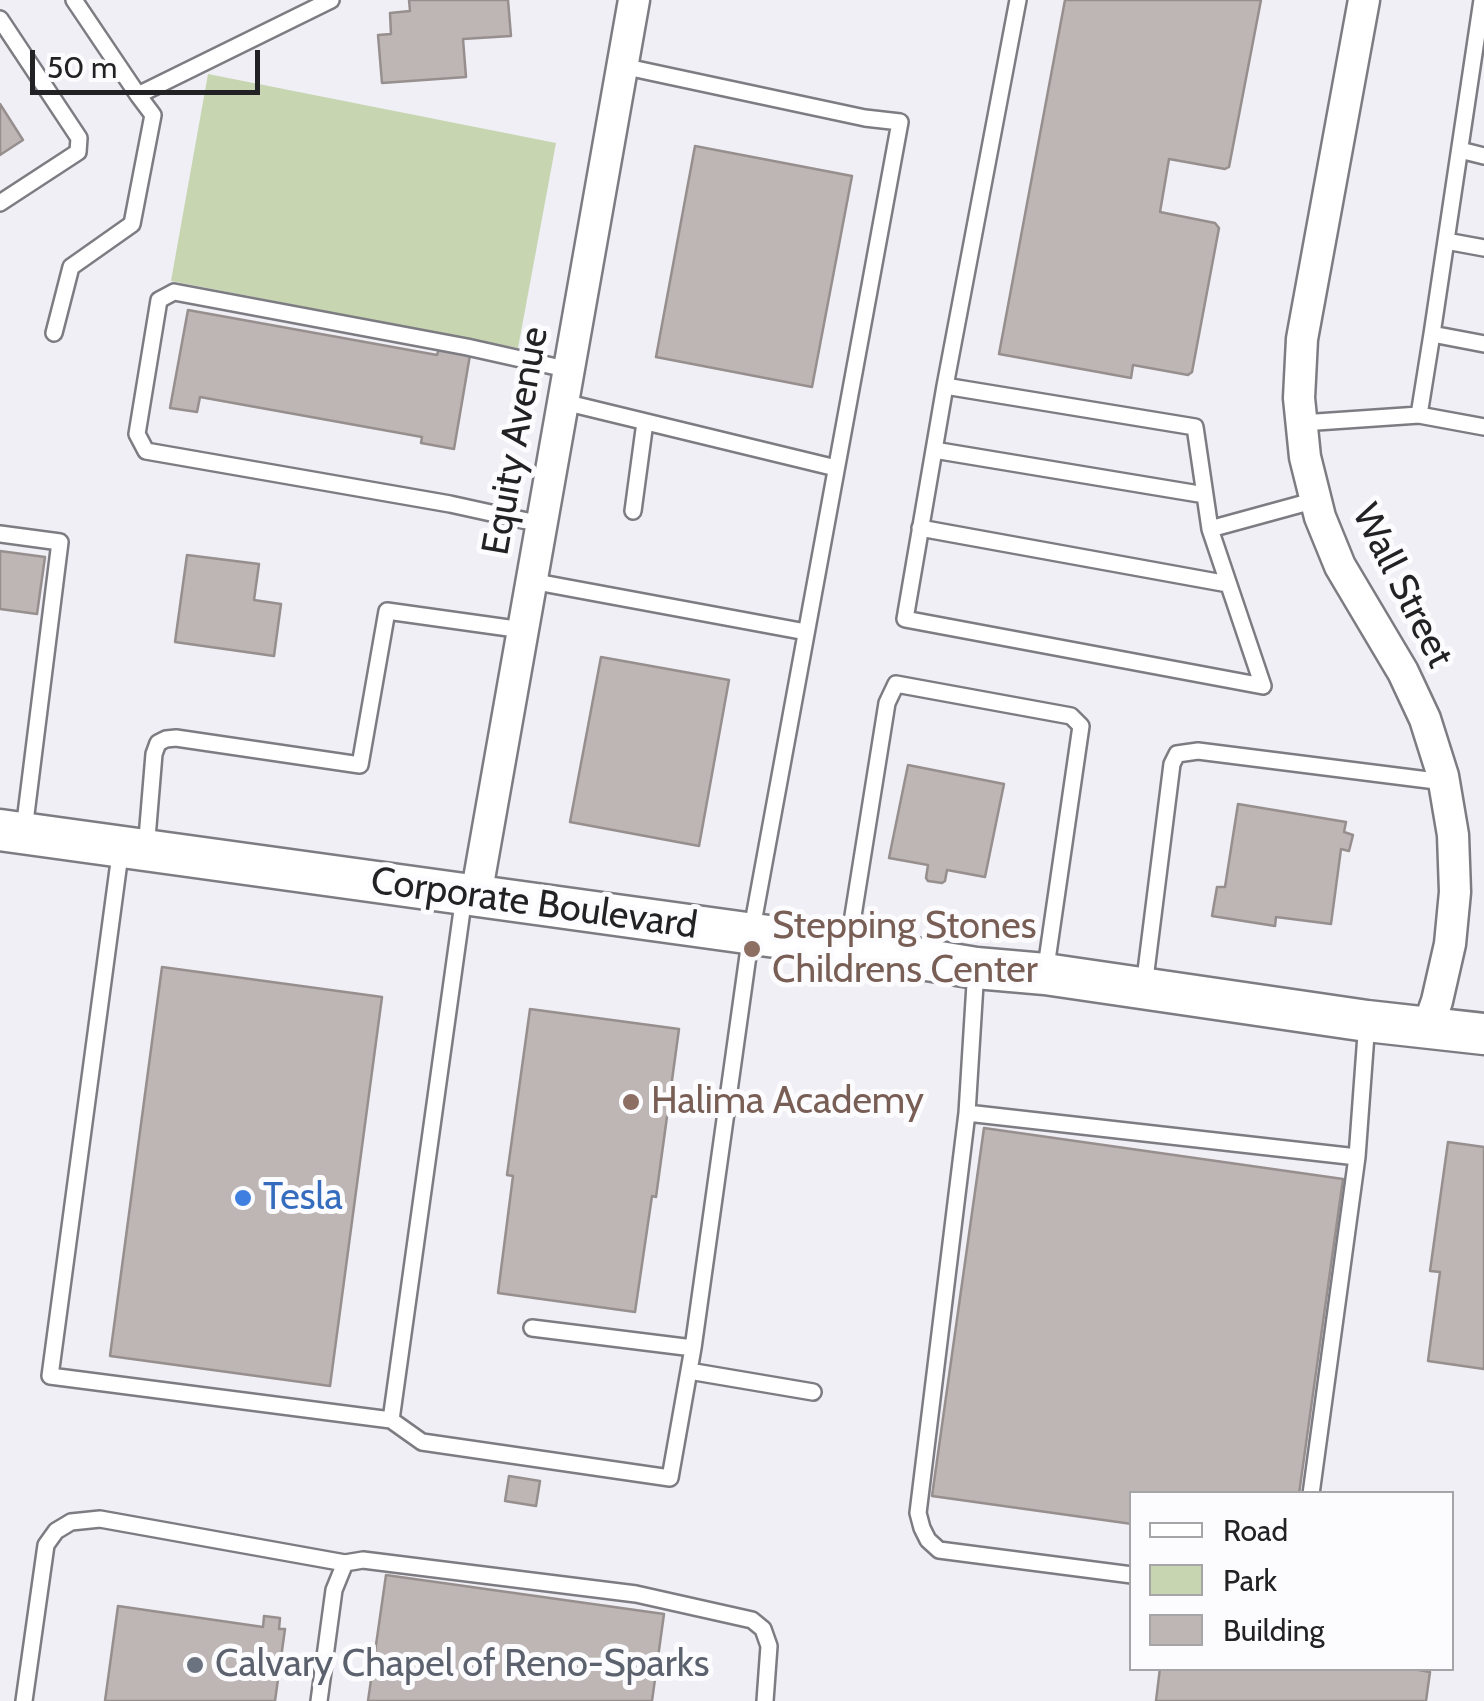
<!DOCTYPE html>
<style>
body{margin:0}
#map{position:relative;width:1484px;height:1701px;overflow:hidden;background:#efeff5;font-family:Cabin,sans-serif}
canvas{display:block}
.legend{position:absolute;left:1129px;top:1491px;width:325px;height:180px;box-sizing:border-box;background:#fcfcff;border:2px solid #a5a5a8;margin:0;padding:12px 18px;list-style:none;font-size:30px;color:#222225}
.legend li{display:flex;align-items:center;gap:20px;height:50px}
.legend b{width:50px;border:2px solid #a5a5a8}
.scale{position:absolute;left:30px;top:50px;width:230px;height:45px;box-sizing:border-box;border:5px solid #222225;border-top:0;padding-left:12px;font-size:30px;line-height:35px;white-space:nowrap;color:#222225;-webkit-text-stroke:8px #fcfcff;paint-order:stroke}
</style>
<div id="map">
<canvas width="1484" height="1701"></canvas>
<ul class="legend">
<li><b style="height:12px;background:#fff"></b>Road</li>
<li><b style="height:28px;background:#c7d5b0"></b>Park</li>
<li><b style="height:28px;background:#bdb6b5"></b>Building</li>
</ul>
<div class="scale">50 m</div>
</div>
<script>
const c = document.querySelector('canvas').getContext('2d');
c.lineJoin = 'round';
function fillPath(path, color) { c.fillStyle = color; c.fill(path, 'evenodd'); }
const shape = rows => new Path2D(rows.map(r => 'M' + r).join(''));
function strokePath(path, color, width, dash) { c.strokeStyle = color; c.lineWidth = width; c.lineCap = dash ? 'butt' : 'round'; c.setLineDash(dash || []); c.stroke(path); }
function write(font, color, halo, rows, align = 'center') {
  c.font = font + ' Cabin,sans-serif'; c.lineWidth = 10; c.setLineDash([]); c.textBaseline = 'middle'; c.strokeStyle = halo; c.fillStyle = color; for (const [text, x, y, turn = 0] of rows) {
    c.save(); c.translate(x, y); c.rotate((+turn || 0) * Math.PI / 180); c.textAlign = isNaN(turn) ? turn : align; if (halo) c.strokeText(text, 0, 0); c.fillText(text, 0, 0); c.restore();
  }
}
const green = shape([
 [208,74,556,143,518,348,171,281]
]);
const building = shape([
 [409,0,508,0,511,36,463,39,466,77,382,83,378,35,391,34,390,13,410,11,409,0],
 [1065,0,1261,0,1229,167,1225,169,1169,159,1160,212,1215,223,1219,228,1192,372,1188,375,1133,365,1131,378,999,354,1065,0],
 [0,104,23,140,0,155,0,104],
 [695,146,852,176,812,387,656,357,695,146],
 [188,310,437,355,439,349,470,355,454,449,421,443,422,437,200,397,197,412,170,408,188,310],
 [0,551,45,557,37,614,0,609,0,551],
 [187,555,259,564,254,600,281,604,274,656,175,642,187,555],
 [601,657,729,680,699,846,570,822,601,657],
 [908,765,1004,784,985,877,947,870,945,881,942,883,928,881,926,878,928,865,889,858,908,765],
 [1238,804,1346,822,1344,832,1353,835,1349,851,1341,849,1331,924,1276,917,1275,926,1212,916,1217,887,1225,887,1238,804],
 [162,967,382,997,330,1386,110,1356,162,967],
 [530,1009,679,1029,656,1197,652,1196,635,1312,498,1293,513,1176,507,1175,530,1009],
 [984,1128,1343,1179,1299,1494,1132,1494,1132,1524,932,1496,984,1128],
 [1448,1142,1484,1147,1484,1369,1428,1361,1440,1272,1430,1271,1448,1142],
 [509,1476,540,1481,536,1506,505,1501,509,1476],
 [386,1575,664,1614,652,1701,368,1701,386,1575],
 [118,1606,263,1627,264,1616,280,1618,279,1629,285,1629,275,1701,105,1701,118,1606],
 [1160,1668,1407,1668,1430,1672,1426,1701,1156,1701,1160,1668]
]);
const lane = shape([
 [74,0,138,95,331,0],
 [1482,0,1432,334,1484,344],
 [0,19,79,138,78,152,0,203],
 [1460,150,1484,156],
 [1446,241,1484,248],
 [54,333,71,267,132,224,153,115,138,95],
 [945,386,1018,0],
 [564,402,836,468],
 [1419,415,1432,334],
 [1302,423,1419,415,1484,427],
 [934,450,1205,495],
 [633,511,645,422],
 [541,524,450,504,146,451,137,434,159,300,174,292,467,347,570,370],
 [920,528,1228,584],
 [1210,529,1263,686,905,619,945,386,1195,427,1210,529,1316,500],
 [0,534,60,542,24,830],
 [531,581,806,632],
 [121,847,50,1376,391,1420,464,896],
 [146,850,154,754,158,743,166,739,176,738,360,765,387,611,523,630],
 [848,947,887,703,896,684,1071,716,1081,726,1045,974],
 [976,968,967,1113,918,1513,922,1528,928,1540,939,1550,1132,1575],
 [1144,987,1172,764,1177,754,1198,751,1444,782],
 [967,1113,1357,1157],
 [532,1328,693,1348,751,934,900,122,865,118,622,66],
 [689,1371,813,1392],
 [391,1420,422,1442,670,1478,693,1348],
 [1311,1494,1357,1157,1367,1021],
 [24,1701,46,1545,56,1531,71,1522,100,1519,345,1563],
 [319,1701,334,1590,345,1563,363,1560,636,1594,752,1620,763,1629,769,1646,765,1701]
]);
const street = shape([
 [1364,0,1302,339,1299,398,1305,457,1320,517,1340,566,1403,672,1425,719,1443,776,1453,835,1455,892,1450,944,1437,1001,1428,1027],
 [476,896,634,0]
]);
const secondary = shape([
 [0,830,848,947,976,968,1045,974,1367,1021,1484,1034]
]);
const markers = [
 [752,949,10,"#8d6e63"],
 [631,1102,10,"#8d6e63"],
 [243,1198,10,"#3f7fe0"],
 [195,1665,10,"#6b7280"]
];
const streetNames = [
 ["Equity Avenue",516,441,-80],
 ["Wall Street",1402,586,63],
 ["Corporate Boulevard",534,904,8]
];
const educationNames = [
 ["Stepping Stones",772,927],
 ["Childrens Center",772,971],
 ["Halima Academy",651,1102]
];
const shopNames = [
 ["Tesla",263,1198]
];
const worshipNames = [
 ["Calvary Chapel of Reno-Sparks",215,1665]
];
fillPath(green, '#c7d5b0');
fillPath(building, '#bdb6b5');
strokePath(building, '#968f8e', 2.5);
strokePath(lane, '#7d7c82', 20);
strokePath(street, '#7d7c82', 35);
strokePath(secondary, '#7d7c82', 45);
strokePath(lane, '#fff', 15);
strokePath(street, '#fff', 30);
strokePath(secondary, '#fff', 40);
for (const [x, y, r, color] of markers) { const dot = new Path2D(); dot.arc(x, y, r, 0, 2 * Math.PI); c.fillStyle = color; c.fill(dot); strokePath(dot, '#fcfcff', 4); }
write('38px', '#222225', '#fcfcff', streetNames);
write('38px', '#785e54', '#fcfcff', educationNames, 'left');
write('38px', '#366cbe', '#fcfcff', shopNames, 'left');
write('38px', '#5b616d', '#fcfcff', worshipNames, 'left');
</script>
